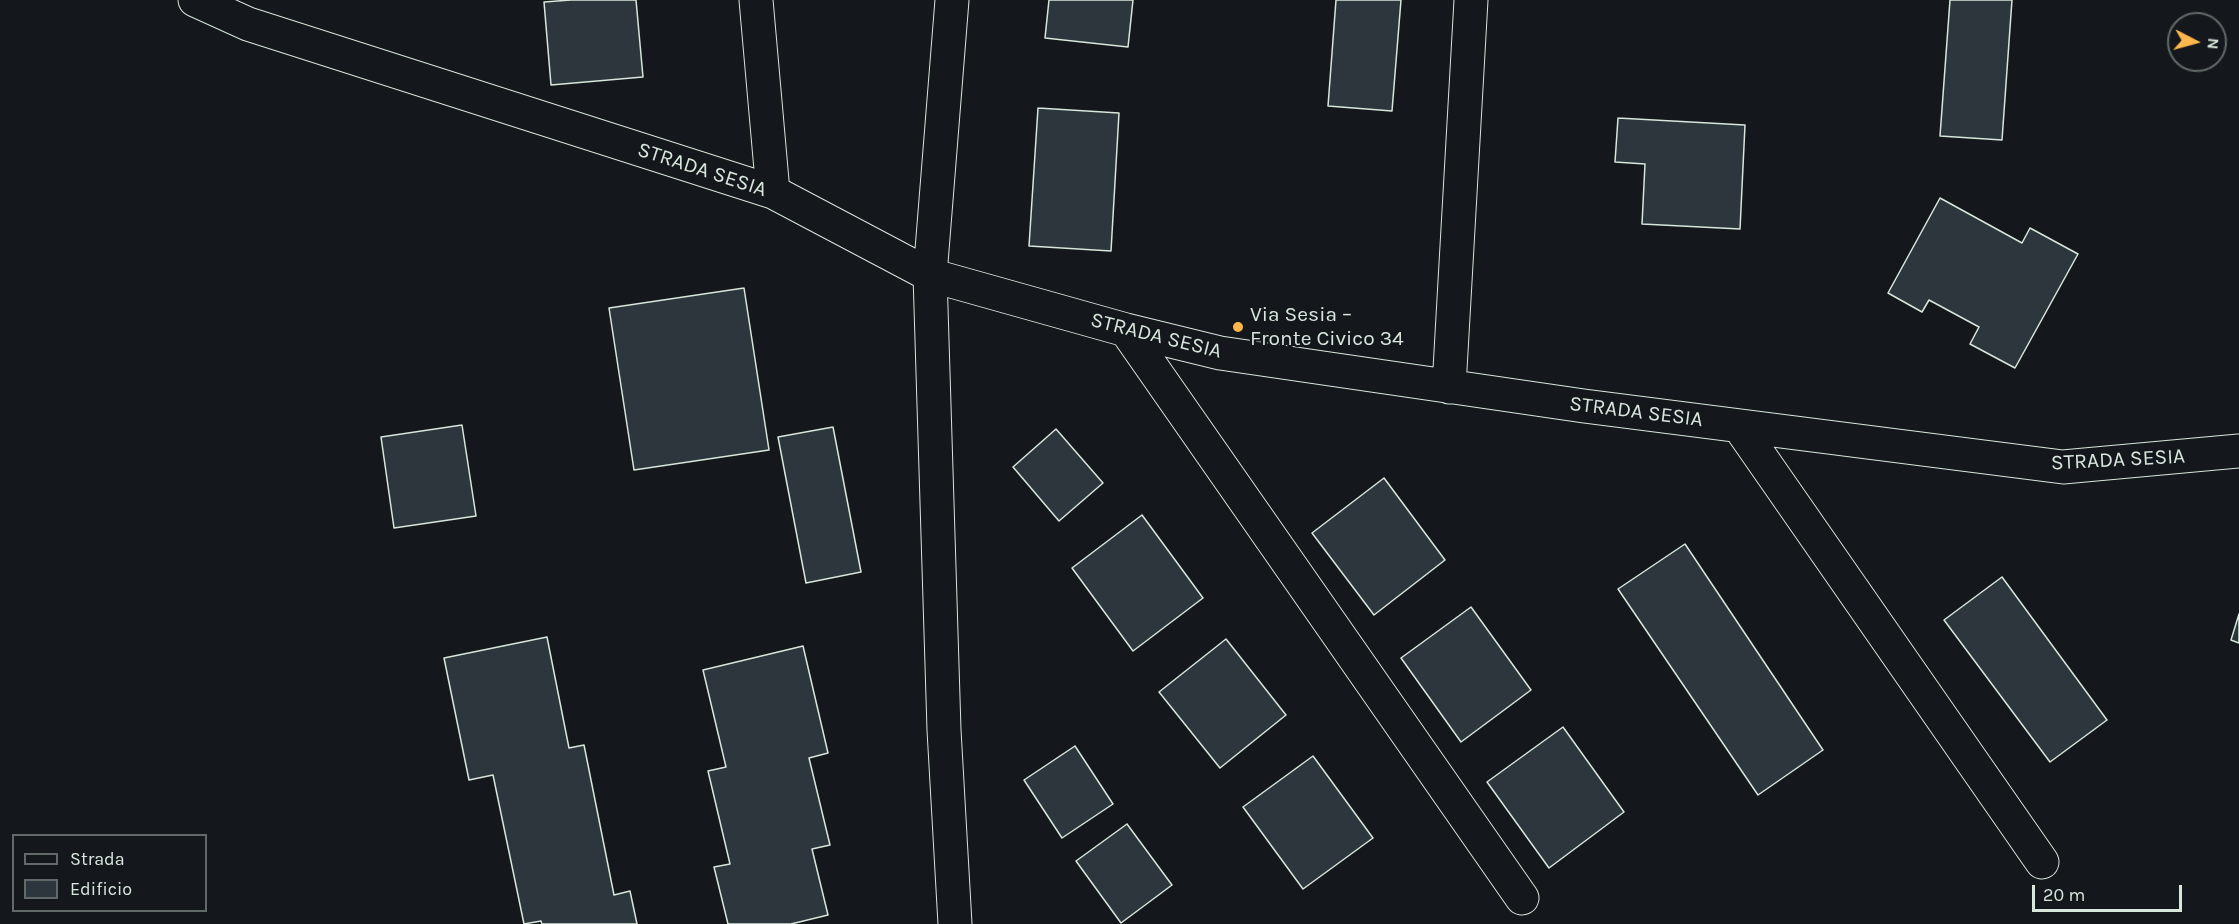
<!DOCTYPE html>
<meta charset="utf-8">
<style>
body{margin:0}
#map{position:relative;width:2239px;height:924px;overflow:hidden;background:#14181c;font-family:Karla,sans-serif}
canvas{display:block}
.legend{position:absolute;left:12px;top:834px;width:195px;height:78px;box-sizing:border-box;background:#14181c;border:2px solid #626a69;margin:0;padding:8px 10px;list-style:none;font-size:18px;color:#d8e6dc}
.legend li{display:flex;align-items:center;gap:12px;height:30px}
.legend b{width:30px;border:2px solid #626a69}
.north{position:absolute;left:2167px;top:12px;width:60px;height:60px;box-sizing:border-box;background:#14181c;border:2px solid #626a69;border-radius:50%;rotate:96deg;font-size:16px;font-weight:700;line-height:24px;text-align:center;color:#d8e6dc}
.north::after{content:'';display:block;margin:auto;width:21px;height:27px;background:#ffb74d;clip-path:polygon(50% 0,100% 100%,50% 72%,0 100%)}
.scale{position:absolute;left:2032px;top:885px;width:150px;height:27px;box-sizing:border-box;border:3px solid #d8e6dc;border-top:0;padding-left:8px;font-size:18px;line-height:21px;white-space:nowrap;color:#d8e6dc;-webkit-text-stroke:4px #14181c;paint-order:stroke}
</style>
<div id="map">
<canvas width="2239" height="924"></canvas>
<ul class="legend">
<li><b style="height:8px;background:#14181c"></b>Strada</li>
<li><b style="height:16px;background:#2c363c"></b>Edificio</li>
</ul>
<div class="north">N</div>
<div class="scale">20 m</div>
</div>
<script>
const c = document.querySelector('canvas').getContext('2d');
c.lineJoin = 'round';
function fillPath(path, color) { c.fillStyle = color; c.fill(path, 'evenodd'); }
const shape = rows => new Path2D(rows.map(r => 'M' + r).join(''));
function strokePath(path, color, width, dash) { c.strokeStyle = color; c.lineWidth = width; c.lineCap = dash ? 'butt' : 'round'; c.setLineDash(dash || []); c.stroke(path); }
function write(font, color, halo, rows, align = 'center') {
  c.font = font + ' Karla,sans-serif'; c.lineWidth = 4.5; c.setLineDash([]); c.textBaseline = 'middle'; c.strokeStyle = halo; c.fillStyle = color; for (const [text, x, y, turn = 0] of rows) {
    c.save(); c.translate(x, y); c.rotate((+turn || 0) * Math.PI / 180); c.textAlign = isNaN(turn) ? turn : align; if (halo) c.strokeText(text, 0, 0); c.fillText(text, 0, 0); c.restore();
  }
}
const building = shape([
 [571,0,636,0,643,77,551,85,544,2,571,0],
 [1049,0,1133,0,1128,47,1045,38,1049,0],
 [1336,0,1401,0,1392,111,1328,106,1336,0],
 [1950,0,2012,0,2002,140,1940,136,1950,0],
 [1038,108,1119,113,1111,251,1029,246,1038,108],
 [1618,118,1745,125,1740,229,1642,224,1645,164,1615,162,1618,118],
 [1940,198,2022,243,2030,228,2078,254,2015,368,1970,344,1979,327,1929,300,1922,312,1888,293,1940,198],
 [744,288,769,450,634,470,609,308,744,288],
 [462,425,476,516,394,528,381,437,462,425],
 [833,427,861,572,806,583,778,437,833,427],
 [1056,429,1103,483,1059,521,1013,467,1056,429],
 [1384,478,1445,560,1374,615,1312,533,1384,478],
 [1142,515,1203,598,1133,651,1072,568,1142,515],
 [1685,544,1823,750,1758,795,1618,589,1685,544],
 [2002,577,2107,720,2050,762,1944,620,2002,577],
 [1471,607,1531,690,1461,742,1401,658,1471,607],
 [2239,614,2239,643,2231,640,2239,614],
 [547,637,569,748,584,745,614,895,630,891,637,924,542,924,541,921,524,924,493,775,469,780,444,658,547,637],
 [1226,639,1286,715,1220,768,1159,692,1226,639],
 [803,646,828,753,809,758,830,845,812,849,828,915,791,924,728,924,714,867,730,864,708,771,726,767,703,670,803,646],
 [1563,727,1624,812,1549,868,1487,782,1563,727],
 [1075,746,1113,804,1062,838,1024,780,1075,746],
 [1313,756,1373,838,1303,889,1243,807,1313,756],
 [1127,824,1172,885,1121,923,1076,861,1127,824]
]);
const minor = shape([
 [195,0,248,24,773,192,930,275,1126,330,1220,353,1584,406,2063,467,2239,451],
 [756,0,773,192],
 [952,0,930,275,944,730,955,924],
 [1126,330,1522,898],
 [1449,387,1471,0],
 [1739,426,2042,862]
]);
const markers = [
 [1238,327,6,"#ffb74d"]
];
const streetNames = [
 ["STRADA SESIA",702,170,18],
 ["STRADA SESIA",1156,336,14],
 ["STRADA SESIA",1636,412,7],
 ["STRADA SESIA",2118,460,-3]
];
const poiNames = [
 ["Via Sesia –",1250,315],
 ["Fronte Civico 34",1250,339]
];
fillPath(building, '#2c363c');
strokePath(building, '#d8e6dc', 1.5);
strokePath(minor, '#d8e6dc', 35);
strokePath(minor, '#14181c', 33);
for (const [x, y, r, color] of markers) { const dot = new Path2D(); dot.arc(x, y, r, 0, 2 * Math.PI); c.fillStyle = color; c.fill(dot); strokePath(dot, '#14181c', 2); }
write('21px', '#d8e6dc', '#14181c', streetNames);
write('21px', '#d8e6dc', '#14181c', poiNames, 'left');
</script>
